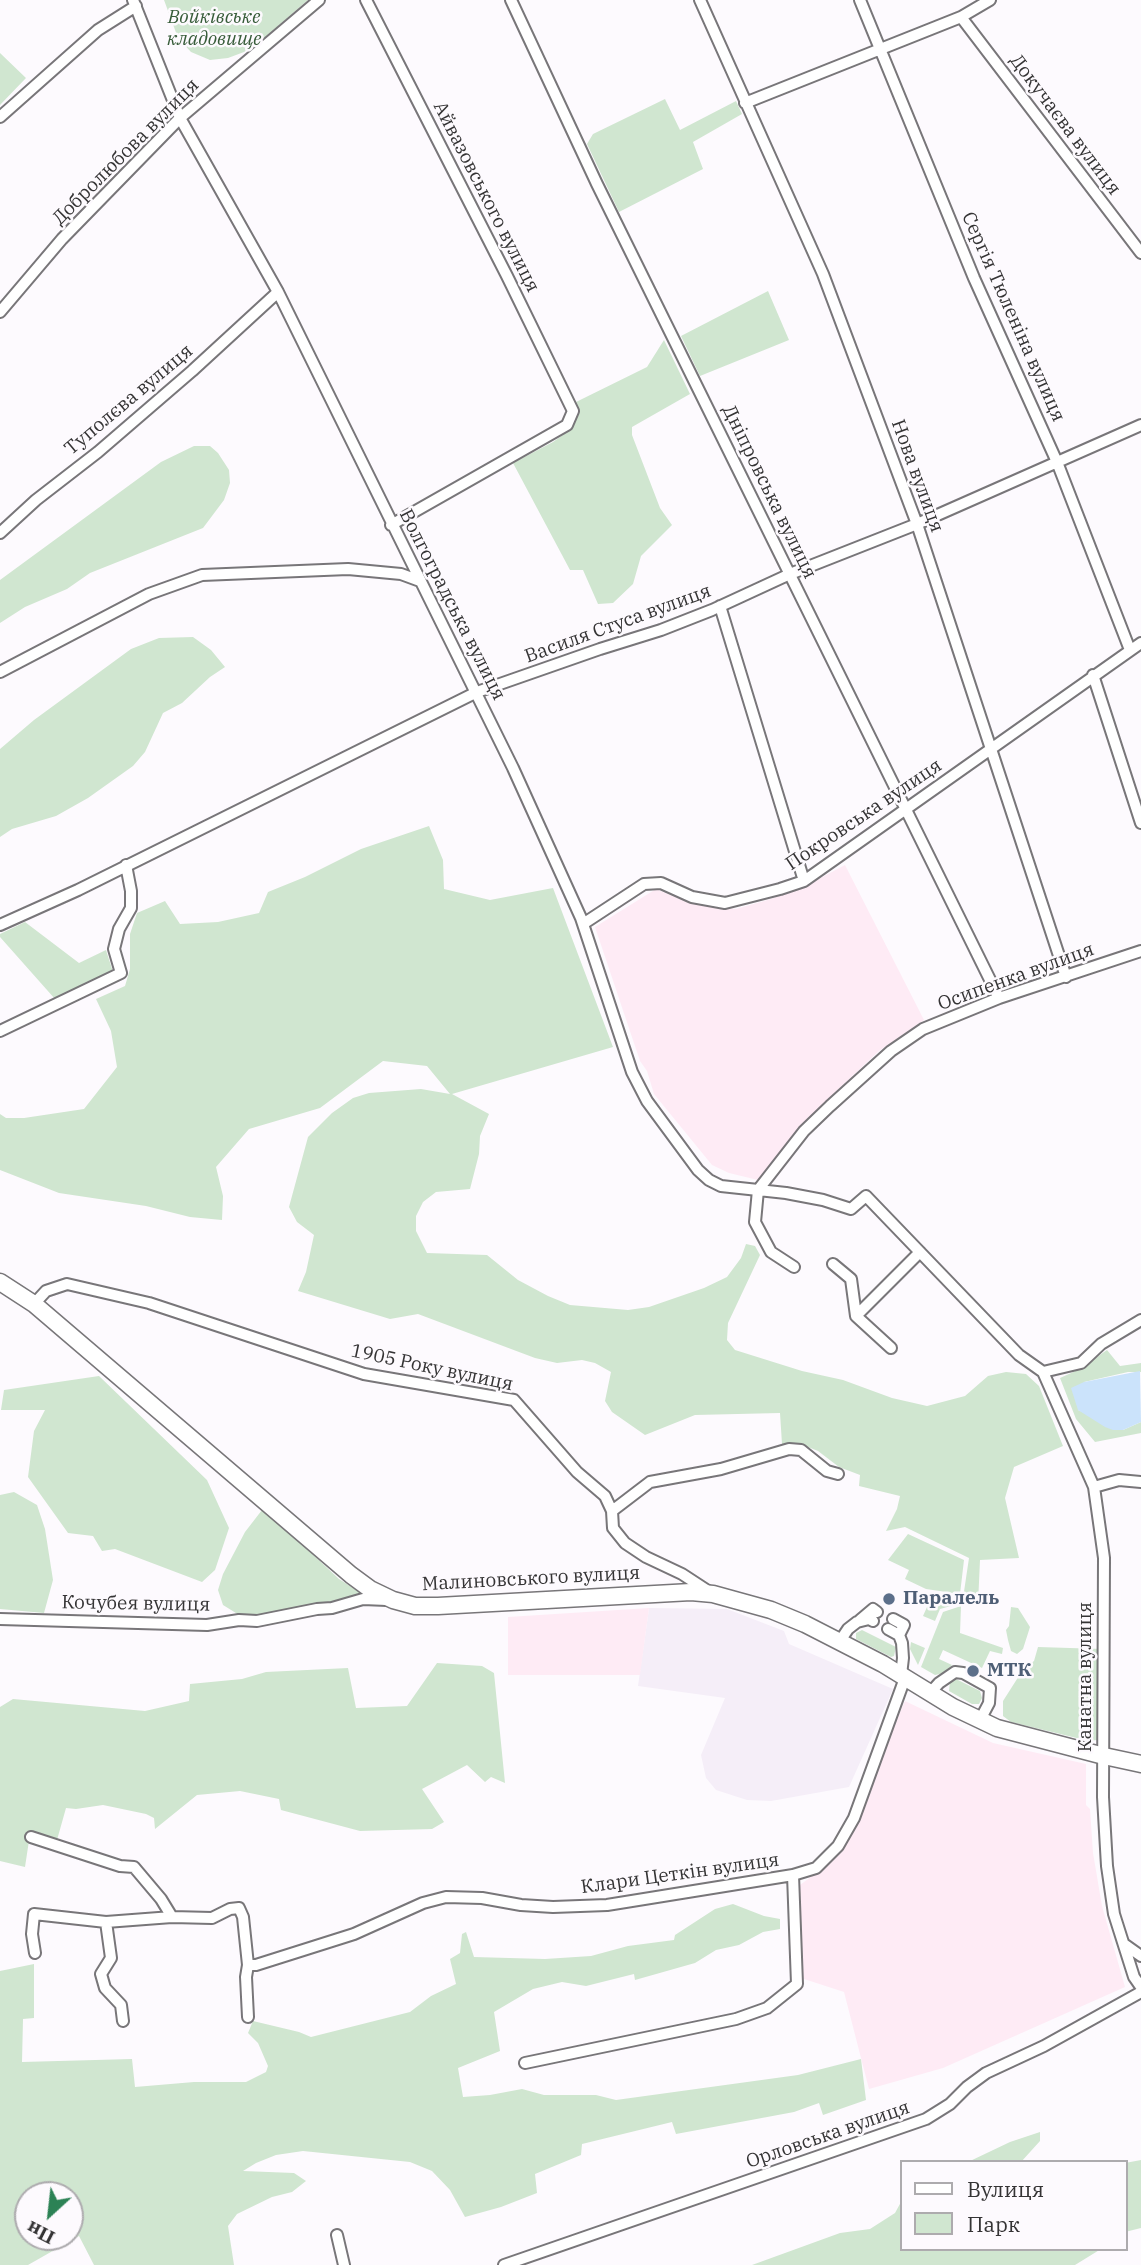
<!DOCTYPE html>
<meta charset="utf-8">
<style>
body{margin:0}
#map{position:relative;width:1141px;height:2265px;overflow:hidden;background:#fdfafe;font-family:"IBM Plex Serif",serif}
canvas{display:block}
.legend{position:absolute;left:900px;top:2160px;width:228px;height:91px;box-sizing:border-box;background:#fdfafe;border:2px solid #adabae;margin:0;padding:9px 12px;list-style:none;font-size:21px;color:#353435}
.legend li{display:flex;align-items:center;gap:14px;height:35px}
.legend b{width:35px;border:2px solid #adabae}
.north{position:absolute;left:14px;top:2181px;width:70px;height:70px;box-sizing:border-box;background:#fdfafe;border:2px solid #adabae;border-radius:50%;rotate:207deg;font-size:19px;font-weight:700;line-height:28px;text-align:center;color:#353435}
.north::after{content:'';display:block;margin:auto;width:24px;height:32px;background:#2c8255;clip-path:polygon(50% 0,100% 100%,50% 72%,0 100%)}
</style>
<div id="map">
<canvas width="1141" height="2265"></canvas>
<ul class="legend">
<li><b style="height:9px;background:#fff"></b>Вулиця</li>
<li><b style="height:19px;background:#d0e6d0"></b>Парк</li>
</ul>
<div class="north">Пн</div>
</div>
<script>
const c = document.querySelector('canvas').getContext('2d');
c.lineJoin = 'round';
function fillPath(path, color) { c.fillStyle = color; c.fill(path, 'evenodd'); }
const shape = rows => new Path2D(rows.map(r => 'M' + r).join(''));
function strokePath(path, color, width, dash) { c.strokeStyle = color; c.lineWidth = width; c.lineCap = dash ? 'butt' : 'round'; c.setLineDash(dash || []); c.stroke(path); }
function write(font, color, halo, rows, align = 'center') {
  c.font = font + ' "IBM Plex Serif",serif'; c.lineWidth = 5; c.setLineDash([]); c.textBaseline = 'middle'; c.strokeStyle = halo; c.fillStyle = color; for (const [text, x, y, turn = 0] of rows) {
    c.save(); c.translate(x, y); c.rotate((+turn || 0) * Math.PI / 180); c.textAlign = isNaN(turn) ? turn : align; if (halo) c.strokeText(text, 0, 0); c.fillText(text, 0, 0); c.restore();
  }
}
const built = shape([
 [649,1608,727,1609,784,1631,789,1644,893,1689,849,1787,771,1801,747,1800,716,1790,706,1778,701,1755,725,1698,638,1686]
]);
const industrial = shape([
 [845,865,924,1020,879,1051,828,1099,798,1130,758,1180,729,1173,712,1165,654,1094,647,1071,640,1061,595,927,656,889,689,903,736,909,771,899,813,882],
 [649,1608,640,1675,508,1675,508,1617],
 [905,1701,993,1743,1086,1764,1086,1805,1090,1809,1093,1853,1102,1906,1125,1987,943,2068,869,2089,844,1992,801,1978,800,1885,823,1868,851,1837,871,1786,874,1771]
]);
const green = shape([
 [164,0,308,0,264,38,244,52,228,58,210,60,191,52,178,38],
 [0,53,26,78,0,105],
 [665,99,680,130,736,101,742,114,693,142,703,169,619,212,587,144,593,134],
 [768,291,789,340,700,376,681,336],
 [664,340,690,394,632,427,632,435,660,508,672,525,641,556,633,584,613,603,598,604,583,570,570,570,513,463,553,442,571,429,580,412,576,402,647,367],
 [194,446,210,446,218,453,229,470,230,483,224,500,203,528,90,573,67,589,25,607,0,623,0,580,161,462],
 [193,637,211,650,225,667,210,677,182,703,163,713,145,752,133,766,88,798,56,816,12,829,0,837,0,749,34,720,131,649,159,638],
 [429,826,443,860,444,889,490,900,553,888,613,1047,452,1094,489,1114,480,1136,479,1154,470,1189,436,1192,423,1202,416,1216,416,1231,427,1253,487,1255,518,1280,548,1296,570,1305,628,1310,649,1307,704,1288,727,1277,741,1258,746,1244,755,1246,760,1255,728,1323,727,1340,735,1350,802,1371,843,1380,892,1398,927,1406,965,1396,988,1376,1006,1372,1026,1374,1039,1386,1063,1446,1014,1467,1005,1498,1019,1558,980,1560,978,1604,962,1605,969,1558,905,1527,886,1531,897,1509,900,1496,859,1486,860,1475,839,1467,818,1451,803,1445,782,1444,780,1413,695,1415,645,1435,612,1412,605,1401,611,1372,595,1363,582,1360,557,1363,535,1358,418,1314,390,1319,298,1291,306,1272,314,1235,297,1222,289,1207,308,1137,332,1113,353,1098,369,1093,421,1089,450,1094,427,1066,383,1061,320,1108,249,1129,216,1167,223,1196,222,1220,190,1217,146,1206,59,1193,0,1170,0,1114,6,1118,24,1118,84,1109,117,1067,111,1031,96,999,125,986,130,969,130,934,137,913,165,901,180,924,218,922,259,913,268,892,305,877,361,849],
 [25,922,79,963,106,950,113,972,55,999,0,937,0,934],
 [1107,1350,1120,1366,1141,1363,1141,1372,1128,1372,1084,1382,1078,1410,1123,1430,1141,1422,1141,1433,1095,1442,1076,1419,1060,1378,1080,1369],
 [99,1376,207,1480,229,1528,215,1570,202,1582,115,1549,102,1551,93,1536,68,1533,28,1477,34,1431,45,1410,1,1410,4,1390],
 [14,1492,37,1505,45,1529,53,1580,44,1613,0,1609,0,1495],
 [262,1510,275,1519,339,1579,367,1597,244,1618,223,1605,218,1590,223,1574,245,1532],
 [908,1534,964,1560,960,1594,926,1589,905,1579,909,1570,888,1560],
 [933,1603,957,1603,958,1604,940,1609,935,1621,923,1616,927,1607],
 [961,1606,960,1633,1003,1648,1002,1654,990,1651,982,1668,943,1650,939,1659,952,1665,944,1673,935,1675,921,1667,943,1612],
 [1011,1607,1018,1608,1030,1627,1023,1649,1017,1654,1011,1651,1008,1640,1006,1630,1009,1626],
 [862,1630,896,1647,894,1656,891,1657,856,1639,856,1633],
 [911,1642,925,1648,918,1665,910,1649],
 [1038,1647,1102,1649,1102,1737,1097,1740,1089,1741,1011,1722,1003,1716,1003,1701,1024,1668,1034,1661],
 [437,1663,482,1666,494,1673,505,1783,491,1777,485,1782,467,1765,422,1789,444,1822,432,1829,360,1831,281,1810,279,1799,240,1791,197,1795,155,1829,154,1818,146,1814,103,1805,76,1809,66,1808,57,1840,30,1834,25,1867,0,1861,0,1707,13,1699,145,1711,189,1701,190,1684,242,1679,266,1672,348,1668,356,1708,407,1706],
 [956,1679,980,1691,982,1698,979,1704,972,1704,949,1691,950,1681],
 [733,1904,764,1916,780,1919,780,1929,763,1932,739,1945,716,1950,695,1963,635,1980,634,1974,586,1986,562,1982,533,1989,494,2012,500,2051,458,2068,463,2097,490,2095,522,2089,544,2095,596,2095,616,2100,798,2075,861,2059,866,2100,823,2115,819,2103,794,2112,676,2134,672,2122,582,2144,581,2155,535,2174,537,2193,501,2207,465,2217,450,2190,432,2171,410,2162,303,2151,276,2155,256,2163,243,2171,294,2173,306,2181,292,2192,272,2197,237,2214,228,2226,234,2265,94,2265,79,2236,28,2265,0,2265,0,1971,34,1964,34,2018,23,2019,22,2062,132,2059,135,2087,194,2082,246,2082,266,2072,268,2066,258,2043,248,2033,253,2021,299,2032,311,2037,410,2012,431,1996,456,1984,450,1959,460,1953,462,1934,466,1932,474,1957,545,1959,591,1956,628,1946,674,1940,675,1935,715,1909],
 [70,2195,70,2237,28,2237,28,2195],
 [1040,2132,1040,2141,1021,2162,968,2162,1010,2142],
 [1141,2160,1141,2228,1125,2232,1125,2163],
 [901,2202,901,2249,1101,2249,1075,2265,752,2265,840,2233,870,2229,895,2213]
]);
const water = shape([
 [1140,1371,1141,1422,1123,1430,1113,1430,1105,1427,1078,1410,1071,1388,1084,1382]
]);
const street = shape([
 [133,0,180,118,278,292,513,768,581,918,632,1072,647,1101,698,1170,709,1180,721,1186,786,1193,823,1200,851,1209,866,1196,1019,1355,1043,1372,1094,1487,1104,1558,1103,1797,1107,1866,1114,1914,1134,1977,1141,1987],
 [366,0,507,276,573,411,567,425,391,525],
 [511,0,597,184,999,998],
 [700,0,823,274,917,524,1066,977],
 [860,0,974,278,1057,462,1130,650],
 [961,17,1141,253],
 [745,103,961,17,990,0],
 [0,117,98,30,136,6],
 [0,312,62,239,180,118,319,0],
 [0,533,36,500,98,452,192,371,278,292],
 [720,606,804,881],
 [0,672,149,594,202,575,348,569,401,574,420,581],
 [1093,675,1141,823],
 [583,924,644,884,661,883,692,897,725,903,780,889,804,881,1141,643],
 [0,925,78,890,477,692,600,649,661,630,712,610,790,574,917,524,1141,425],
 [0,1031,121,973,114,949,119,929,131,908,131,891,126,865],
 [758,1190,804,1131,830,1106,891,1051,923,1029,999,998,1141,951],
 [758,1190,755,1222,771,1252,794,1267],
 [833,1264,851,1279,856,1316,891,1348],
 [34,1304,46,1291,67,1284,149,1303,364,1374,514,1400,577,1472,605,1496,612,1511,613,1528,625,1543,646,1557,682,1574,708,1591],
 [856,1316,920,1252],
 [1043,1372,1081,1363,1101,1344,1141,1320],
 [1094,1487,1119,1480,1141,1482],
 [612,1511,650,1482,721,1469,789,1449,801,1450,827,1471,838,1474],
 [0,1619,207,1625,239,1620,257,1621,317,1609,332,1608,363,1599,387,1600],
 [893,1619,904,1625,899,1635],
 [860,1620,873,1609,877,1612],
 [888,1629,899,1635,902,1643,903,1658,901,1675],
 [840,1641,848,1629,857,1622,869,1619,873,1621],
 [930,1693,939,1683,955,1672,963,1673,990,1688,989,1703,980,1720],
 [31,1837,120,1866,134,1867,161,1899,172,1917],
 [106,1922,111,1958,101,1974,105,1988,121,2005,123,2021],
 [1124,1944,1141,1956],
 [35,1953,32,1934,34,1914,106,1922,172,1917,212,1918,230,1909,239,1908,243,1917,248,1965],
 [248,2017,246,1977,248,1965,256,1965,354,1934,423,1903,446,1897,482,1898,521,1905,553,1907,607,1905,793,1875,816,1868,838,1846,854,1818,905,1678],
 [525,2063,736,2019,767,2008,797,1984,793,1875],
 [337,2235,344,2265],
 [504,2265,926,2119,950,2104,967,2087,986,2073,1044,2046,1141,1992]
]);
const secondary = shape([
 [0,1282,34,1304,351,1575,370,1589,393,1600,415,1606,438,1606,691,1592,713,1594,771,1610,805,1624,883,1664,953,1707,997,1728,1104,1756,1141,1764]
]);
const markers = [
 [889,1599,7,"#5c6f8a"],
 [973,1671,7,"#5c6f8a"]
];
const parkNames = [
 ["Войківське",214,18],
 ["кладовище",214,40]
];
const streetNames = [
 ["Докучаєва вулиця",1065,125,53],
 ["Добролюбова вулиця",126,152,-45],
 ["Айвазовського вулиця",486,197,63],
 ["Сергія Тюленіна вулиця",1013,317,66],
 ["Туполєва вулиця",129,400,-40],
 ["Нова вулиця",917,476,70],
 ["Дніпровська вулиця",769,492,64],
 ["Волгоградська вулиця",452,605,63],
 ["Василя Стуса вулиця",618,624,-20],
 ["Покровська вулиця",864,815,-34],
 ["Осипенка вулиця",1016,977,-20],
 ["1905 Року вулиця",432,1368,12],
 ["Малиновського вулиця",531,1579,-3],
 ["Кочубея вулиця",136,1604,1],
 ["Канатна вулиця",1086,1677,-90],
 ["Клари Цеткін вулиця",680,1874,-8],
 ["Орловська вулиця",828,2135,-19]
];
const serviceNames = [
 ["Паралель",903,1599],
 ["МТК",987,1671]
];
fillPath(built, '#f5eef8');
fillPath(industrial, '#feebf5');
fillPath(green, '#d0e6d0');
fillPath(water, '#cbe3fb');
strokePath(street, '#787679', 14);
strokePath(secondary, '#787679', 19);
strokePath(street, '#fff', 10);
strokePath(secondary, '#fff', 16);
for (const [x, y, r, color] of markers) { const dot = new Path2D(); dot.arc(x, y, r, 0, 2 * Math.PI); c.fillStyle = color; c.fill(dot); strokePath(dot, '#fdfafe', 2.5); }
write('italic 19px', '#375c39', '#fdfafe', parkNames);
write('19px', '#353435', '#fdfafe', streetNames);
write('bold 19px', '#4e5e75', '#fdfafe', serviceNames, 'left');
</script>
